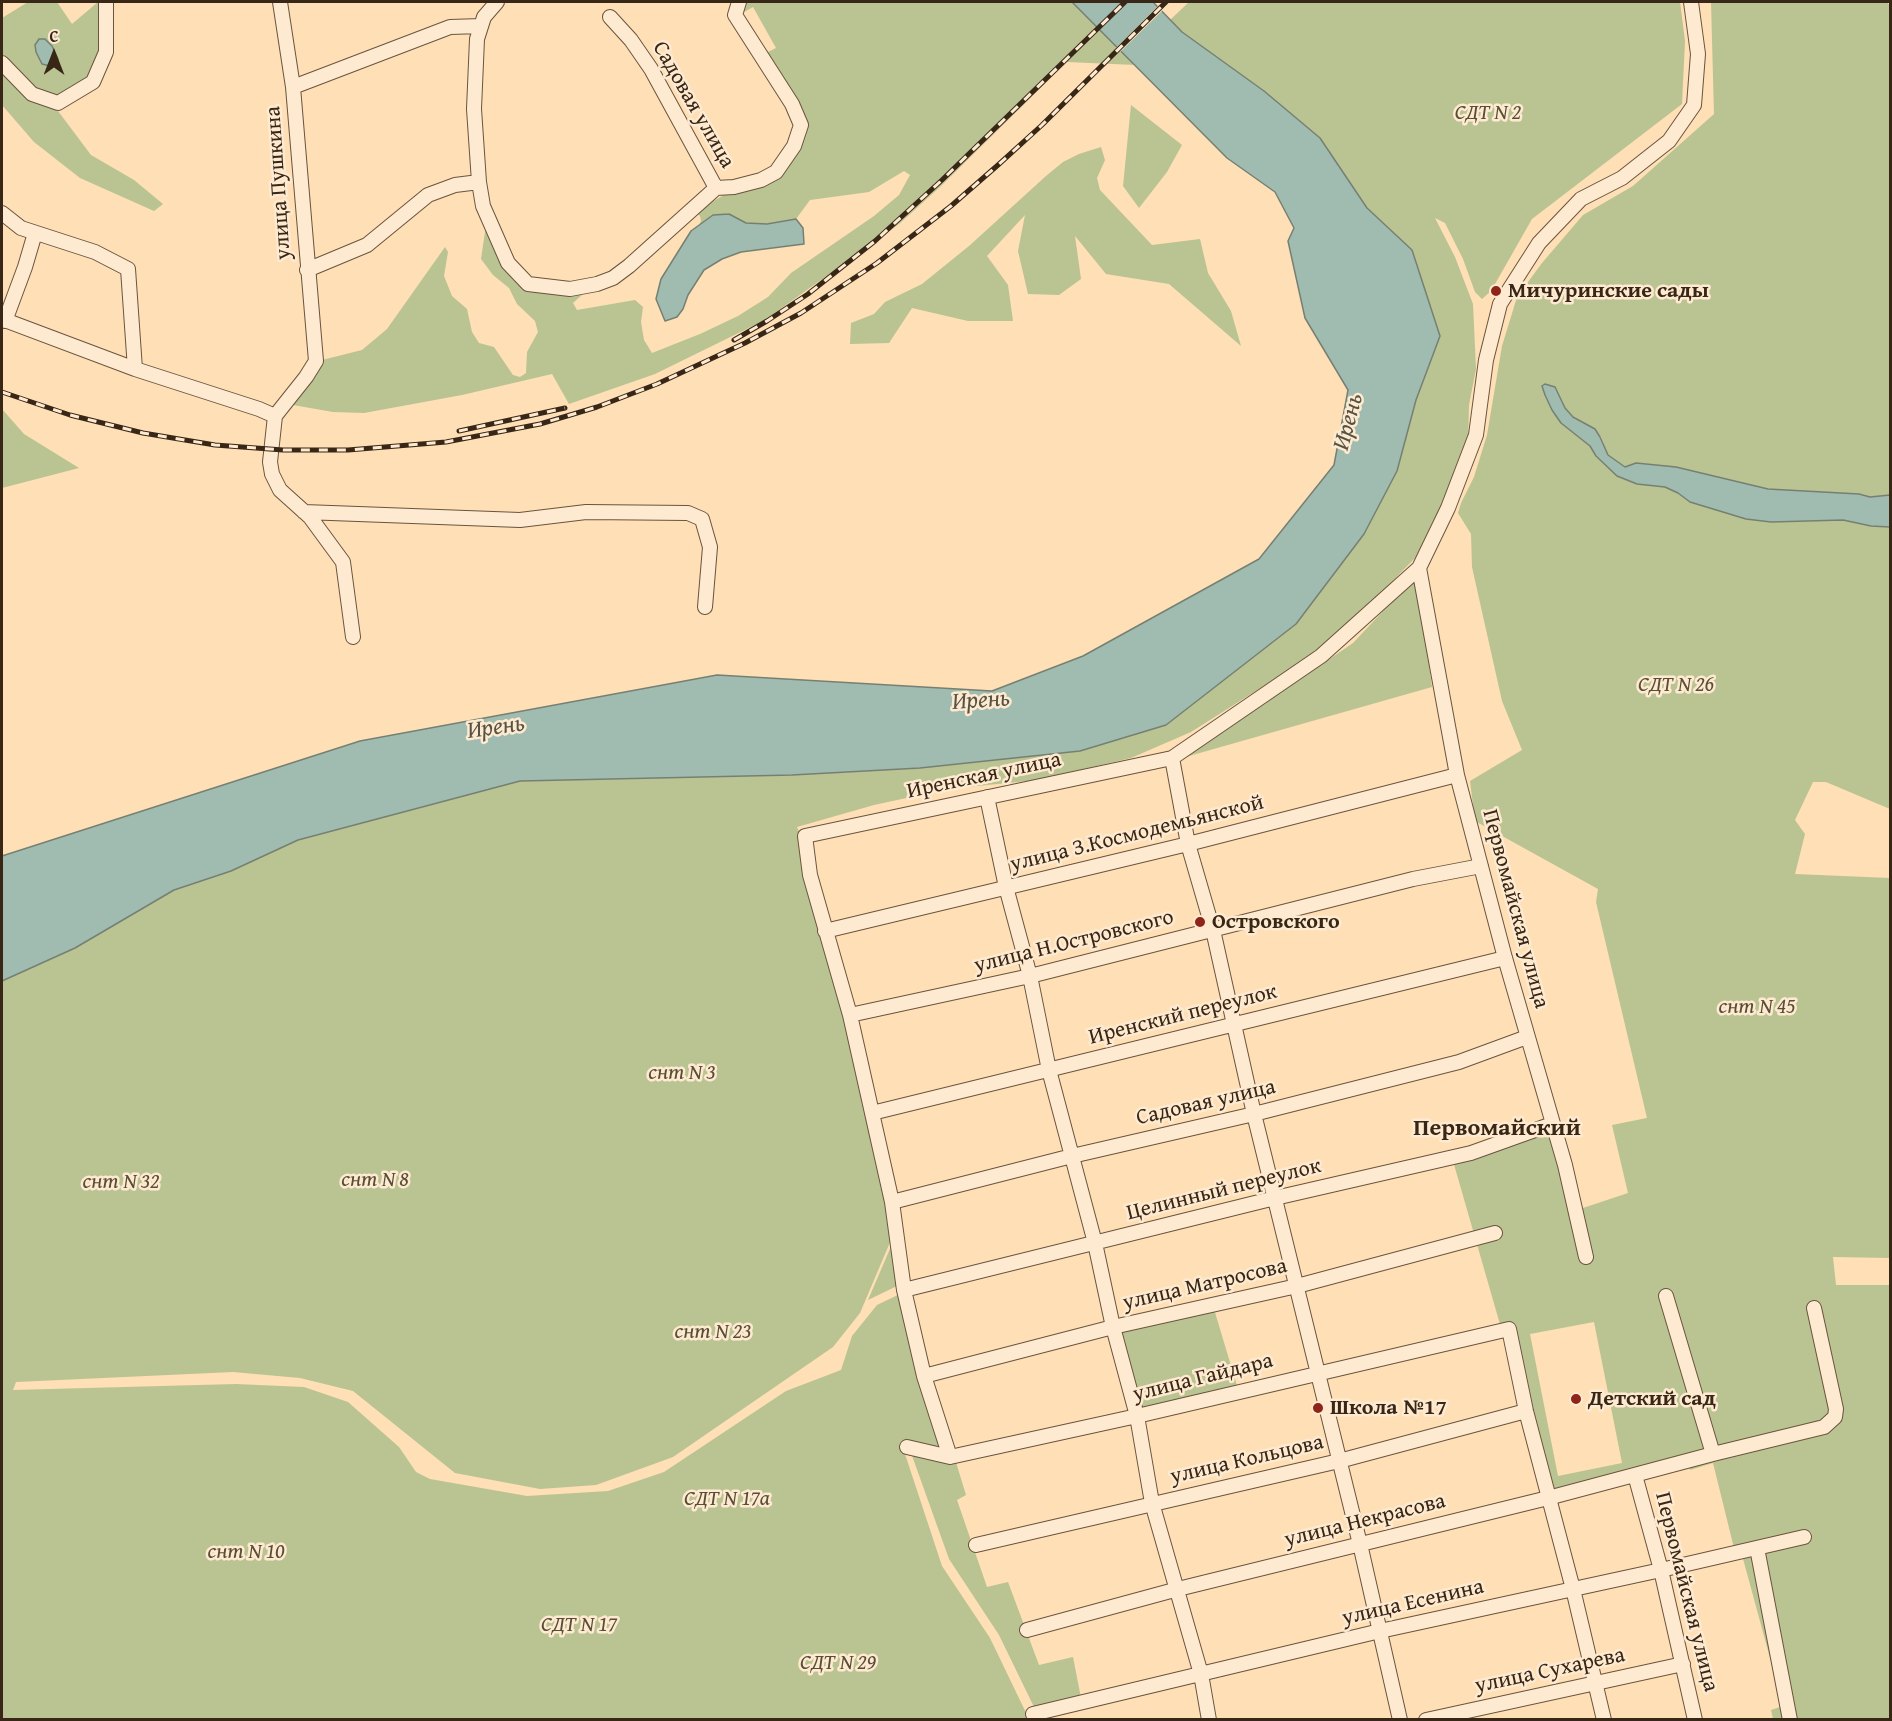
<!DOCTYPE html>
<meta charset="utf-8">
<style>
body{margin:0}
#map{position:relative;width:1892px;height:1721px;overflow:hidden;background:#fedfb6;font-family:"Gentium Book Plus",serif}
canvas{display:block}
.frame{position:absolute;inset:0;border:3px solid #382616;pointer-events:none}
.north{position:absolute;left:24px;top:24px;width:60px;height:60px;-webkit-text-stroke:4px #feead0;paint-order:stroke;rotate:0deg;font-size:16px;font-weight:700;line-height:24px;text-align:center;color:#382616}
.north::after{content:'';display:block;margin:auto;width:21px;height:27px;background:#382616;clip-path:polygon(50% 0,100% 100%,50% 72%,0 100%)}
</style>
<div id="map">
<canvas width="1892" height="1721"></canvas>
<div class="frame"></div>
<div class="north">С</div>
</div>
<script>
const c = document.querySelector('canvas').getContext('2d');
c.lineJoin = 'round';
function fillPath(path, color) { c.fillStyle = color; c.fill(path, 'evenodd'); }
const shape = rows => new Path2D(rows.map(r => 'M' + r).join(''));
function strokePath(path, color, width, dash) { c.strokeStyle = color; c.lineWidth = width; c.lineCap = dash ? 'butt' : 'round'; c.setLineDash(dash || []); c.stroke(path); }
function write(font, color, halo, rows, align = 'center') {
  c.font = font + ' "Gentium Book Plus",serif'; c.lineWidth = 5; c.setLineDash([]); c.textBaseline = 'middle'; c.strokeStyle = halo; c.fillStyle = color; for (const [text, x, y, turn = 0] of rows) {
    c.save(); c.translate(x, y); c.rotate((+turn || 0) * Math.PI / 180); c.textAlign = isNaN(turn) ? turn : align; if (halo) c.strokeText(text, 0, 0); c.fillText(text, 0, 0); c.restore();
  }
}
const green = shape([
 [28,2,57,2,72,24,98,2,103,2,101,49,90,78,60,98,33,92,2,59,2,18],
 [744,2,1072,2,1136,65,1067,62,940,187,899,224,765,320,655,374,569,404,552,374,462,395,364,413,333,412,293,405,312,378,318,361,362,350,387,329,445,247,448,252,444,276,452,296,467,309,472,332,479,343,494,347,513,375,520,377,526,373,527,352,538,332,535,321,517,304,509,288,493,275,481,259,486,225,525,287,591,291,583,294,573,303,577,310,635,300,643,307,641,322,644,340,652,353,700,334,738,316,768,297,791,273,874,216,899,195,910,175,904,171,869,192,810,200,796,219,767,224,746,223,729,214,713,215,699,225,701,221,700,216,695,211,735,189,762,183,804,125,760,56,776,48,753,7,739,15],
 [1189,2,1680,2,1685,41,1682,104,1532,219,1491,291,1482,299,1475,292,1463,259,1445,223,1435,218,1455,257,1473,304,1476,369,1469,405,1468,443,1456,468,1448,498,1415,558,1370,604,1312,657,1300,663,1191,732,1131,758,1037,780,948,789,874,805,797,827,801,836,869,1115,891,1240,860,1313,833,1347,673,1457,596,1485,540,1489,455,1473,353,1391,300,1378,233,1372,16,1382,13,1390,236,1384,304,1387,348,1402,399,1447,416,1472,430,1479,527,1496,608,1491,664,1472,786,1391,841,1370,852,1336,877,1305,902,1293,943,1451,904,1451,942,1566,990,1638,1029,1719,2,1719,2,981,75,948,174,890,231,871,298,840,520,781,792,775,920,768,1296,624,1364,534,1397,471,1416,400,1440,336,1412,250,1367,208,1320,138,1264,91,1182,32,1170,20],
 [1711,2,1886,2,1890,5,1890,495,1870,497,1859,494,1768,489,1676,467,1648,464,1625,467,1608,455,1601,437,1595,430,1573,416,1565,408,1555,388,1545,395,1552,410,1561,423,1590,446,1596,456,1636,484,1665,487,1678,493,1691,502,1746,519,1771,522,1843,520,1871,526,1890,527,1890,809,1826,782,1813,782,1795,820,1805,834,1795,874,1890,878,1890,1258,1833,1257,1836,1285,1890,1285,1890,1719,1773,1719,1771,1710,1783,1706,1742,1555,1734,1548,1713,1463,1690,1470,1688,1464,1550,1498,1453,1161,1550,1127,1580,1209,1628,1193,1612,1125,1647,1118,1596,902,1598,889,1475,821,1470,781,1522,750,1502,701,1472,567,1471,534,1458,513,1461,503,1474,477,1487,435,1502,346,1517,297,1542,263,1583,215,1633,186,1714,114],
 [1594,1322,1622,1463,1558,1476,1530,1334],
 [2,66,32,97,58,111,91,155,134,180,163,204,154,211,80,178,34,142,2,105],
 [1131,105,1182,145,1167,172,1139,208,1123,186],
 [1101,147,1105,160,1097,178,1100,190,1152,245,1200,239,1208,273,1231,311,1241,346,1169,284,1106,274,1075,236,1081,279,1059,295,1028,294,1018,251,1025,215,987,256,1008,285,1013,321,968,321,912,308,889,343,850,344,851,323,874,314,885,302,922,284,969,246,1046,176,1063,162,1079,154],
 [2,409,24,434,79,468,2,488],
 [1417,575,1432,687,1175,760,1217,736,1353,643],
 [892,1244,899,1285,868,1300],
 [1214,1309,1238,1389,1140,1412,1117,1330],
 [910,1450,955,1459,966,1495,957,1500,987,1587,1008,1582,1039,1665,1073,1657,1081,1698,1035,1709,999,1635,949,1559]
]);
const water = shape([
 [1072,2,1153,2,1182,32,1264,91,1320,138,1367,208,1412,250,1440,336,1416,400,1397,471,1364,534,1296,624,1166,725,1080,751,920,768,792,775,520,781,298,840,231,871,174,890,75,948,2,981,2,856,360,741,717,675,992,691,1083,656,1259,559,1334,465,1348,390,1305,318,1288,241,1294,228,1275,192,1227,158,1072,2],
 [39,39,45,39,52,46,58,59,56,65,50,66,42,64,36,52,35,45,39,39],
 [729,214,746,223,767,224,796,219,803,228,804,244,741,252,722,259,704,270,688,295,683,309,677,317,665,321,656,299,661,279,691,231,713,215,729,214],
 [1545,384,1555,387,1565,408,1573,417,1595,429,1600,437,1608,455,1625,467,1636,463,1676,467,1768,489,1859,494,1870,497,1890,495,1890,527,1871,526,1843,520,1771,522,1746,519,1690,502,1678,493,1665,487,1637,484,1617,476,1596,456,1590,446,1561,423,1552,410,1545,395,1542,386,1545,384]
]);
const pier = shape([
 [1160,4,1164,9,1120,52,1116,48]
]);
const minor = shape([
 [280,2,293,87,316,361,306,377,275,416,270,462,272,474,280,490,310,517,343,562,353,637],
 [497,2,484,17,477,39,474,109,479,182,483,206,508,263,528,284,570,289,597,284,613,278,629,266,716,188,734,187,761,180,776,172,794,146,801,125,792,104,735,15,739,2],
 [610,17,631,40,651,69,716,188],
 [2,63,32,94,58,103,93,82,106,52,106,2],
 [293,87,450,27,481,26],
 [2,213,21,228,95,252,128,269,135,369],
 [307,270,367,245,428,195,455,185,479,182],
 [2,319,135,369,259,409,275,416],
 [5,321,25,267,35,233],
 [304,512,520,520,586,512,688,513,702,519,710,547,705,607],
 [1419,568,1457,775,1505,958,1565,1165,1586,1257],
 [1172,758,1188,844,1213,930,1254,1114,1360,1544,1400,1720],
 [987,797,1006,887,1030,976,1049,1070,1095,1243,1113,1327,1137,1416,1152,1503,1201,1674,1209,1720],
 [825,931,1188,844,1457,775],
 [850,1015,1030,976,1413,879,1481,866],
 [872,1113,1505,958],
 [892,1202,1072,1156,1254,1114,1459,1062,1527,1037],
 [904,1290,1275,1198,1471,1153,1552,1124],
 [1666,1296,1713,1454,1824,1427,1835,1417,1836,1409,1814,1308],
 [924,1376,1113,1327,1297,1286,1495,1233],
 [907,1447,950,1457,1137,1416,1509,1329,1526,1411,1573,1589,1604,1720],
 [950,1457,924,1376,904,1290,892,1202,850,1015,810,875,805,836,1172,758,1321,656,1419,568,1448,508,1476,435,1486,360,1500,304,1539,243,1581,199,1622,178,1669,141,1694,105,1698,54,1691,2],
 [1635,1475,1661,1570,1695,1720],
 [976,1545,1339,1461,1526,1411],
 [1757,1548,1790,1720],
 [1027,1630,1178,1589,1548,1498,1713,1454],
 [1033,1714,1380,1631,1661,1570,1804,1537],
 [1426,1720,1683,1664]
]);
const rail = shape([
 [734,340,767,321,808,294,875,241,942,180,1125,2],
 [2,392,70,415,143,433,215,445,283,450,348,450,446,442,540,424,597,407,657,384,745,343,801,313,877,263,951,206,998,165,1042,125,1166,2],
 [459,431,565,408]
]);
const markers = [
 [1496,291,6,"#8f2418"],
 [1200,922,6,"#8f2418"],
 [1576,1399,6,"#8f2418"],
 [1318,1408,6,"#8f2418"]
];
const streetNames = [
 ["Садовая улица",693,105,60],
 ["улица Пушкина",279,183,-94],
 ["Иренская улица",984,776,-12],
 ["улица З.Космодемьянской",1137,834,-14],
 ["Первомайская улица",1515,909,75],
 ["улица Н.Островского",1074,942,-14],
 ["Иренский переулок",1183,1015,-14],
 ["Садовая улица",1206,1103,-13],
 ["Целинный переулок",1224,1190,-14],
 ["улица Матросова",1205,1285,-13],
 ["улица Гайдара",1203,1378,-14],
 ["улица Кольцова",1247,1460,-13],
 ["улица Некрасова",1365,1521,-14],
 ["Первомайская улица",1686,1592,76],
 ["улица Есенина",1413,1603,-13],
 ["улица Сухарева",1550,1671,-12]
];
const parkNames = [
 ["СДТ N 2",1488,113],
 ["СДТ N 26",1676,685],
 ["снт N 45",1757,1007],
 ["снт N 3",682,1073],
 ["снт N 8",375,1180],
 ["снт N 32",121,1182],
 ["снт N 23",713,1332],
 ["СДТ N 17а",727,1499],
 ["снт N 10",246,1552],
 ["СДТ N 17",579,1625],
 ["СДТ N 29",838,1663]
];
const poiNames = [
 ["Мичуринские сады",1508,291],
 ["Островского",1212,922],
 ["Детский сад",1588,1399],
 ["Школа №17",1330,1408]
];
const waterNames = [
 ["Ирень",1349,422,-75],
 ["Ирень",981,701,-4],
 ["Ирень",496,728,-8]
];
const neighbourhoodNames = [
 ["Первомайский",1497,1129]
];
fillPath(green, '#bac392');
fillPath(water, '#a0bcb0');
strokePath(water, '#768072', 1.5);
fillPath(pier, '#fedfb6');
strokePath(minor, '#6a543e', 16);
strokePath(minor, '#feead0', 14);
strokePath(rail, '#382616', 5);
strokePath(rail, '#feead0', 3, [9]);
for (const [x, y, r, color] of markers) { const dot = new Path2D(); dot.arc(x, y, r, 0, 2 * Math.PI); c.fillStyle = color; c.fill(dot); strokePath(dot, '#feead0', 2); }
write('22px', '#382616', '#feead0', streetNames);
write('italic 22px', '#584d35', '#feead0', parkNames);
write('bold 22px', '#382616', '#feead0', poiNames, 'left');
write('italic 24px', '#575344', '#feead0', waterNames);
write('bold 24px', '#382616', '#feead0', neighbourhoodNames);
</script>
